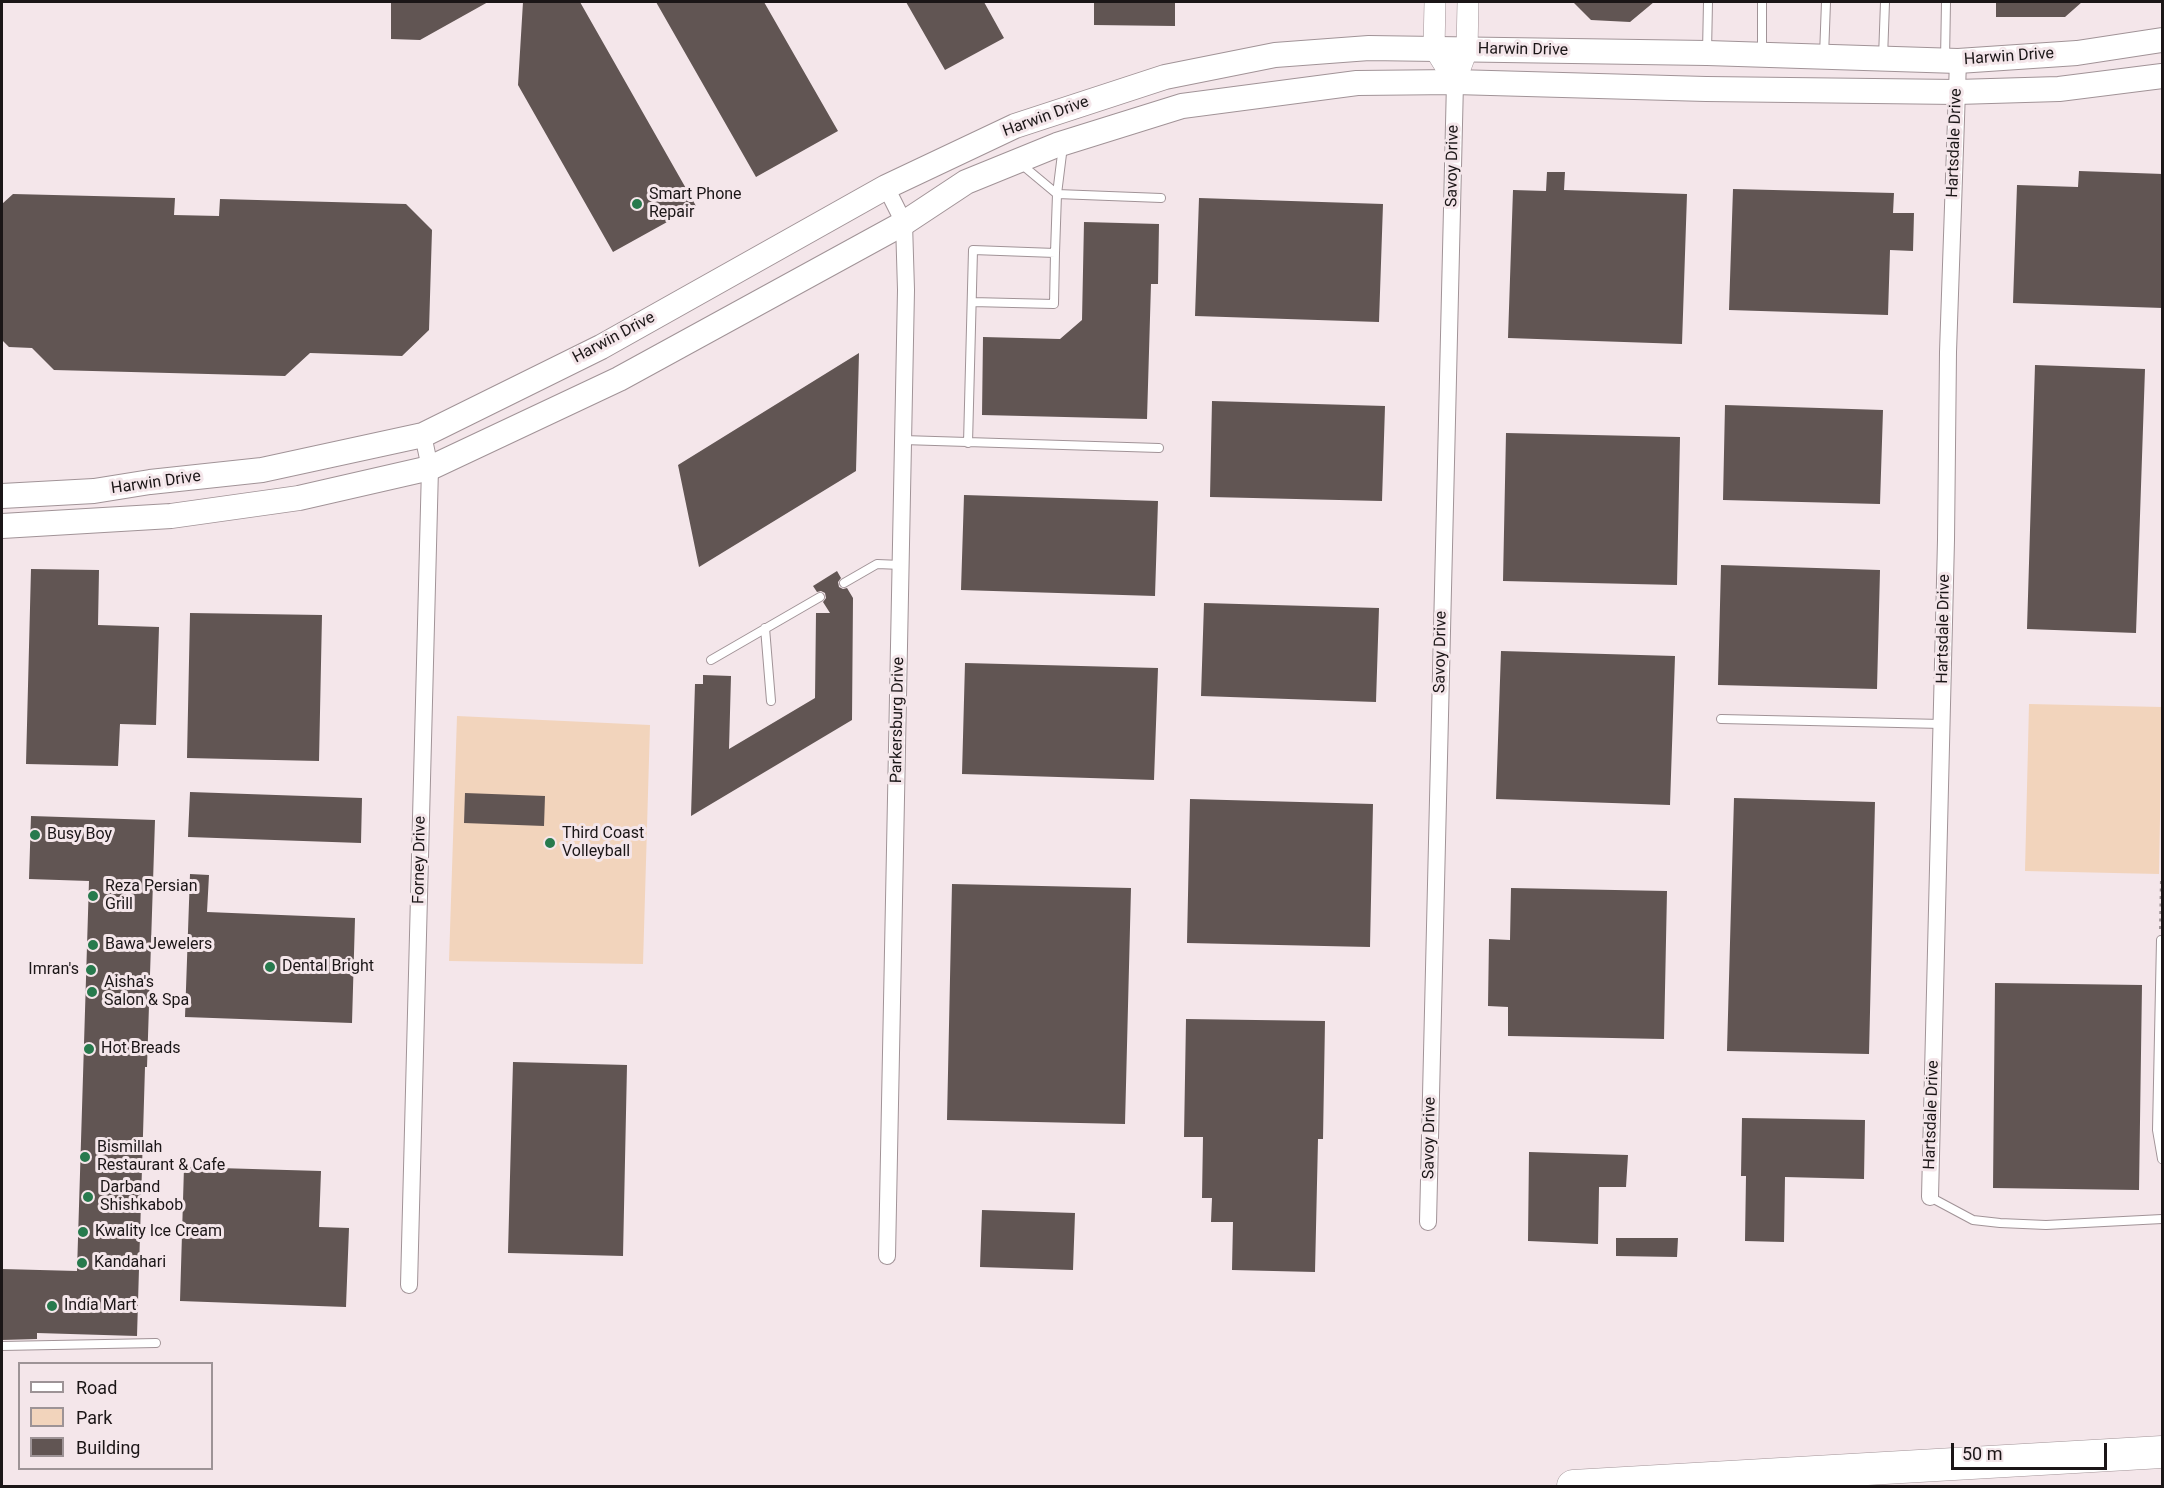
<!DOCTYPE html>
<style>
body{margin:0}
#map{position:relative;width:2164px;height:1488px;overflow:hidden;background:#f4e6ea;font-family:Roboto,sans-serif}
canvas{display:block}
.frame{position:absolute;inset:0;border:3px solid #1b1617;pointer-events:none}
.legend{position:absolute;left:18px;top:1362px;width:195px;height:108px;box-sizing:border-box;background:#f4e6ea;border:2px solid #9d9396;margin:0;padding:8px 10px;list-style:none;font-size:18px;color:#1b1617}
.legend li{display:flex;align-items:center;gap:12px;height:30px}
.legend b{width:30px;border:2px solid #9d9396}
.scale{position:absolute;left:1951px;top:1443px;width:156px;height:27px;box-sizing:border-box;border:3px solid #1b1617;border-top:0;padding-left:8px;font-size:18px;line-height:21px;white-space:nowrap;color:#1b1617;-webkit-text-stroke:4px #f4e6ea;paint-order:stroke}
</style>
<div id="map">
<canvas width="2164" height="1488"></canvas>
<div class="frame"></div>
<ul class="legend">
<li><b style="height:8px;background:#fff"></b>Road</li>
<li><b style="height:16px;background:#f2d4bc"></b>Park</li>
<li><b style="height:16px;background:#615553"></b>Building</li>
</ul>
<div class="scale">50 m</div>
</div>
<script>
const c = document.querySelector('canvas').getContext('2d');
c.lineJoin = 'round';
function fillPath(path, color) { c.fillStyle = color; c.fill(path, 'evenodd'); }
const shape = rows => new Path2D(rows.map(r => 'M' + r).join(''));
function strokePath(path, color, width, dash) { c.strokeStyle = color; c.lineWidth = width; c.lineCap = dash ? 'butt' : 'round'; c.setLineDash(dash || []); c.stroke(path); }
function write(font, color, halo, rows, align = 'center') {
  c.font = font + ' Roboto,sans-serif'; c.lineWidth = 6; c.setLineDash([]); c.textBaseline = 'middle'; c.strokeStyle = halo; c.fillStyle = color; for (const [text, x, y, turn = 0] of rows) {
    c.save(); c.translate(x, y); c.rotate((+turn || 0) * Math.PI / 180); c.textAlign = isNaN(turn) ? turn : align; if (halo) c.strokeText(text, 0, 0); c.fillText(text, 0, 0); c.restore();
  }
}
const green = shape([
 [2029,704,2162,707,2159,874,2025,871],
 [457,716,650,725,643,964,449,961]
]);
const building = shape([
 [391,2,488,2,420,40,391,39],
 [523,2,580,2,696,206,613,252,518,85],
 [656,2,764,2,838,131,756,177],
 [906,2,984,2,1004,38,945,70],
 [1094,2,1175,2,1175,26,1094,25],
 [1573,2,1654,2,1630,22,1591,20],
 [1996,2,2082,2,2065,17,1996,17],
 [2079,171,2163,174,2163,308,2013,303,2017,185,2078,187],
 [1547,172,1565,172,1564,190,1687,194,1682,344,1508,338,1513,190,1546,191],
 [1733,189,1894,193,1893,213,1914,213,1913,251,1890,250,1888,315,1729,310],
 [13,194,175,198,174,215,219,216,220,199,406,204,432,230,429,330,402,356,310,353,285,376,54,370,32,348,9,347,2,340,2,204],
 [1199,198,1383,204,1379,322,1195,316],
 [1084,222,1159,224,1158,284,1151,284,1147,419,982,415,983,337,1060,339,1082,320],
 [859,353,856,471,699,567,678,465],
 [2035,365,2145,369,2136,633,2027,629],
 [1212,401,1385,406,1382,501,1210,497],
 [1725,405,1883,410,1880,504,1723,500],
 [1506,433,1680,437,1677,585,1503,581],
 [964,495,1158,501,1155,596,961,590],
 [1721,565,1880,570,1877,689,1718,685],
 [31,569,99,570,98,625,159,627,156,725,120,724,118,766,26,764],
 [837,571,841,578,838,582,839,587,843,589,847,588,853,598,852,720,691,816,695,684,703,684,703,675,731,676,729,749,815,698,816,613,830,613,823,602,826,598,825,593,821,591,817,592,813,586],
 [1204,603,1379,608,1376,702,1201,696],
 [190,613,322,615,319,761,187,758],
 [1501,651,1675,656,1670,805,1496,799],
 [965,663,1158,668,1154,780,962,774],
 [190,792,362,798,361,843,188,837],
 [465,793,545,796,544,826,464,823],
 [1734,798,1875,802,1869,1054,1727,1051],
 [1190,799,1373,804,1370,947,1187,943],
 [31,816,155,820,147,1067,145,1067,137,1336,37,1333,37,1339,2,1340,2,1269,77,1271,89,881,29,879],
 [190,874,209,875,207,912,355,918,352,1023,185,1017],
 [952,884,1131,888,1125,1124,947,1120],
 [1511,888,1667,891,1664,1039,1508,1036,1508,1007,1488,1006,1489,939,1510,940],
 [1995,983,2142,985,2139,1190,1993,1188],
 [1186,1019,1325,1021,1323,1139,1318,1139,1315,1272,1232,1270,1233,1222,1211,1222,1212,1198,1202,1198,1203,1137,1184,1137],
 [513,1062,627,1065,623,1256,508,1253],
 [1742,1118,1865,1120,1864,1179,1785,1177,1784,1242,1745,1241,1746,1176,1741,1176],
 [1529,1152,1628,1155,1626,1187,1599,1187,1598,1244,1528,1241],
 [184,1167,321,1171,319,1227,349,1228,346,1307,180,1301],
 [982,1210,1075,1213,1073,1270,980,1267],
 [1616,1238,1678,1238,1677,1257,1616,1256]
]);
const path = shape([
 [2161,929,2162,879]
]);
const service = shape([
 [1707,52,1708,2],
 [1762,54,1762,2],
 [1824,56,1826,2],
 [1883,58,1885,2],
 [1945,60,1946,2],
 [1021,164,1057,194,1161,198],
 [972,302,1054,304,1055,253],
 [903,440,1159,448],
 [968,443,973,250,1055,253,1057,194,1063,146],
 [844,583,877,564,901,565],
 [765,628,771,701],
 [711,660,820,597],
 [1721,719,1942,724],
 [2161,940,2157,1130,2162,1159],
 [1930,1197,1973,1220,2000,1223,2046,1225,2162,1219],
 [2,1346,156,1343]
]);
const minor = shape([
 [886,187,904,223,906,290,887,1256],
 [1930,1197,1946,540,1948,352,1958,61],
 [1428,1222,1455,82],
 [409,1285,430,468,423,435]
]);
const tertiary = shape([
 [1435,2,1434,48,1455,82],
 [1455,82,1467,50,1468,2]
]);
const secondary = shape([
 [2,496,94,491,150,482,262,470,423,435,601,347,886,187,1015,126,1165,77,1275,55,1369,48,1707,53,1958,61,2077,53,2162,40],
 [2,526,171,516,299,498,430,468,619,379,904,223,966,182,1057,145,1182,106,1357,83,1455,82,1706,89,1957,92,2059,89,2162,76]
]);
const motorway = shape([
 [1573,1486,2162,1452]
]);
const markers = [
 [637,204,6,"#277a4d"],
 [35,835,6,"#277a4d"],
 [550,843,6,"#277a4d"],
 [93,896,6,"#277a4d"],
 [93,945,6,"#277a4d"],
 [270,967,6,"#277a4d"],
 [91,970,6,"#277a4d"],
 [92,992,6,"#277a4d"],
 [89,1049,6,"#277a4d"],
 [85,1157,6,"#277a4d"],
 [88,1197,6,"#277a4d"],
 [83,1232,6,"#277a4d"],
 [82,1263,6,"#277a4d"],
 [52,1306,6,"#277a4d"]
];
const streetNames = [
 ["Harwin Drive",1523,50,1],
 ["Harwin Drive",2009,57,-4],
 ["Harwin Drive",1046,117,-20],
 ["Hartsdale Drive",1955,143,-88],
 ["Savoy Drive",1453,166,-89],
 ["Harwin Drive",614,338,-28],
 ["Harwin Drive",156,483,-8],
 ["Hartsdale Drive",1944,629,-89],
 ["Savoy Drive",1441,652,-89],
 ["Parkersburg Drive",898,720,-89],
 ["Forney Drive",420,860,-89],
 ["Hartsdale Drive",1932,1115,-88],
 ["Savoy Drive",1430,1138,-89]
];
const poiNames = [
 ["Smart Phone",649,195],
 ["Repair",649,213],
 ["Third Coast",562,834],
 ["Volleyball",562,852],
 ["Busy Boy",47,835],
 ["Reza Persian",105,887],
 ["Grill",105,905],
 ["Bawa Jewelers",105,945],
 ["Dental Bright",282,967],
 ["Imran's",79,970,"right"],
 ["Aisha's",104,983],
 ["Salon & Spa",104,1001],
 ["Hot Breads",101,1049],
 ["Bismillah",97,1148],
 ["Restaurant & Cafe",97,1166],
 ["Darband",100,1188],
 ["Shishkabob",100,1206],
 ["Kwality Ice Cream",95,1232],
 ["Kandahari",94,1263],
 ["India Mart",64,1306]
];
fillPath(green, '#f2d4bc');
fillPath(building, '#615553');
strokePath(service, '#a19397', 10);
strokePath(minor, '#a19397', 18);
strokePath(tertiary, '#a19397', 22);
strokePath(secondary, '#a19397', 26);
strokePath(motorway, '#a19397', 33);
strokePath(path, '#9c9295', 4, [3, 4.5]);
strokePath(service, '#fff', 8);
strokePath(minor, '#fff', 16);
strokePath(tertiary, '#fff', 21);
strokePath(secondary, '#fff', 24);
strokePath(motorway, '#fff', 32);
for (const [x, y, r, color] of markers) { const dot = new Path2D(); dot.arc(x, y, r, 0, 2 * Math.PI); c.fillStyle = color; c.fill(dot); strokePath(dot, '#f4e6ea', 2); }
write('16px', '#1b1617', '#f4e6ea', streetNames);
write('16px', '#1b1617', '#f4e6ea', poiNames, 'left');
</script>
